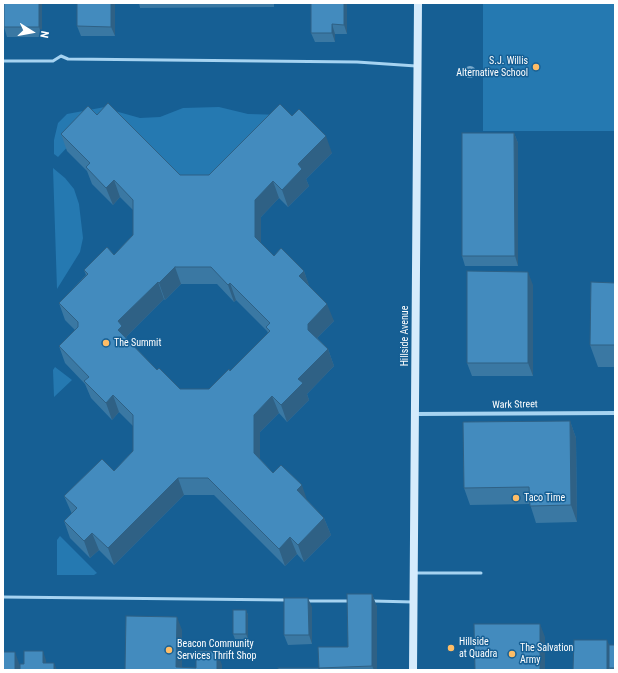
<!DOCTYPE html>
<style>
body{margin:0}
#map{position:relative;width:618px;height:673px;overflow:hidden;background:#165f94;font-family:"Roboto Condensed",sans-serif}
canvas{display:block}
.frame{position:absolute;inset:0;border:4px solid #fff;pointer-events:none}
.north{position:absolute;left:12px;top:12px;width:40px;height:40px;-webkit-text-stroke:3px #165f94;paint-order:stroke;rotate:101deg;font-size:11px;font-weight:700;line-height:16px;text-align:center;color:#fff}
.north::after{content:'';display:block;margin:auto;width:14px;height:18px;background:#fff;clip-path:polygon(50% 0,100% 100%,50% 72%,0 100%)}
</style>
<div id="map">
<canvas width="618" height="673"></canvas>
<div class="frame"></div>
<div class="north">N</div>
</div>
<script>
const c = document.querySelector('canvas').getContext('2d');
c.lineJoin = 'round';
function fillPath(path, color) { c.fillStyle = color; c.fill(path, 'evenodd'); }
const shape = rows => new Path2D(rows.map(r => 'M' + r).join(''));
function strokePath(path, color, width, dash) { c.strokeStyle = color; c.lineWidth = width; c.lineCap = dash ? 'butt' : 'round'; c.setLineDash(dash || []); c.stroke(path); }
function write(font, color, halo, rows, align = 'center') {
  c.font = font + ' "Roboto Condensed",sans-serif'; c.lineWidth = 3; c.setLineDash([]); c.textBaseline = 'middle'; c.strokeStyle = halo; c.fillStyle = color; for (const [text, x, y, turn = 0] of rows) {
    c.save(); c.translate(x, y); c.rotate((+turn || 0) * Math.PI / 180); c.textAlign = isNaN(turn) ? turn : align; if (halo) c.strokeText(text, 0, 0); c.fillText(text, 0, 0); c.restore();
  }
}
const green = shape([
 [483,3,615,3,615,131,483,131],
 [105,107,58,157,54,154,54,140,58,123,67,114],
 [219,107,248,114,283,115,214,184,187,184,115,111,140,118,160,117,183,108],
 [53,168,65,178,74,189,79,204,83,238,80,252,57,289],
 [55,367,72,380,54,397,53,370],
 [60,536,97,573,94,575,57,575,57,540]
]);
const service = shape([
 [3,61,53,61,61,56,68,59,357,62,416,66],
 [415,573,481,573],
 [3,597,287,600],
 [307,601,351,601],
 [373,601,413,602]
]);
const minor = shape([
 [415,414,615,413]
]);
const secondary = shape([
 [413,670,418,3]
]);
const trees = [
 [470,72]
];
const wall = shape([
 [4,3,42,3,42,37,7,37,4,27],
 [115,3,115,36,81,36,77,26],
 [139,3,274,3,274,7,140,8],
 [311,3,347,3,347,34,335,34,335,42,315,42,311,33],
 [97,115,180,175,209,175,292,116,332,153,306,179,309,186,288,207,279,198,261,217,261,243,274,256,304,271,309,286,334,321,317,338,328,349,334,366,307,394,309,400,287,422,279,413,260,432,260,459,273,473,307,500,324,518,331,535,304,562,297,554,285,566,214,495,184,495,114,565,99,550,90,558,70,538,64,521,72,514,64,496,114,471,133,451,133,426,119,412,112,420,91,398,85,384,65,363,59,346,75,330,65,320,59,303,86,275,84,270,114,255,133,235,133,210,120,197,113,205,92,184,87,171,67,151,61,134],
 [181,284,217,284,234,302,236,300,267,331,268,333,230,371,209,389,180,389,157,370,127,339,126,337,164,299,165,300],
 [514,133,518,143,518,266,465,266,462,256],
 [615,283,615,367,598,367,590,345],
 [533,285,533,376,472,376,467,363],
 [570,421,576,438,577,522,536,523,530,504,470,505,464,488],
 [372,594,377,607,377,670,278,670,319,668,348,647],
 [312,607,312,644,288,645,284,635],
 [246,610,248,615,248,639,235,639,233,634],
 [609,645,615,645,615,670,573,670]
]);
const shadedWall = shape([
 [39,3,42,3,42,37,39,27],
 [111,3,115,3,115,36,111,27],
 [344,3,347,3,347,34,344,25],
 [332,24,335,34,335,42,332,33],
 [514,133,518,143,518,266,515,256],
 [326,136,332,153,306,179,309,186,288,207,282,190,298,164],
 [114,180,120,197,113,205,106,188],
 [273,181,279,198,261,217,261,254,255,237,255,200],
 [175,267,181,284,165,300,159,283],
 [304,271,310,288,299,276],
 [528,272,533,285,533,376,528,363],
 [158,282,164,299,126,337,128,343,118,330,118,321],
 [230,283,236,300,234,302,228,285],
 [327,304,334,321,314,341,308,330,308,324],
 [328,349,334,366,307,394,309,400,287,422,281,405,298,379],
 [113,395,119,412,112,420,106,403],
 [272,396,279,413,260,432,260,470,254,453,254,415],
 [570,421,576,438,577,522,571,505],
 [178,478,184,495,114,565,108,548],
 [302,485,308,503,297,490],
 [324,518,331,535,304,562,298,545],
 [92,533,99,550,90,558,84,541],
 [290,537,297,554,285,566,279,549],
 [372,594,377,607,377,670,374,670,372,666],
 [308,598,312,607,312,644,309,635],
 [246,610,248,615,248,639,246,634],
 [177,617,182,630,182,670,176,667],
 [540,624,545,637,545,670,540,670],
 [607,640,611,649,609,668,609,670,607,670],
 [43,651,46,660,46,670,43,663],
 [217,651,222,665,222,670,217,670],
 [15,652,20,666,20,670,15,670],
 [54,663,57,670,54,670]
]);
const building = shape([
 [4,3,39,3,39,27,4,27,4,3],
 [77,3,111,3,111,27,77,26,77,3],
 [311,3,344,3,344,25,332,24,332,33,311,33,311,3],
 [108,103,180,175,209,175,280,104,292,116,299,109,326,136,298,164,302,169,282,190,273,181,255,200,255,237,274,256,281,248,304,271,299,276,327,304,308,324,308,330,328,349,298,379,303,383,281,405,272,396,254,415,254,453,273,473,281,465,302,485,297,490,324,518,298,545,290,537,279,549,208,478,178,478,108,548,92,533,84,541,64,521,77,508,64,496,102,459,114,471,133,451,133,415,113,395,106,403,84,381,89,377,59,346,78,327,78,322,59,303,88,274,84,270,107,247,114,255,133,235,133,200,114,180,106,188,86,167,90,163,61,134,88,106,97,115,108,103],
 [175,267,211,267,228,285,230,283,270,323,266,327,270,331,230,371,229,369,209,389,180,389,159,368,157,370,118,330,122,326,118,321,158,282,159,283,175,267],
 [462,133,514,133,515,256,462,256,462,133],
 [467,271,528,272,528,363,467,363,467,271],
 [591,282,615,283,615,345,590,345,591,282],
 [570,421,571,505,530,506,529,487,464,488,463,422,570,421],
 [347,594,372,594,372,666,319,668,318,647,348,647,347,594],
 [284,598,308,598,309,635,284,635,284,598],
 [233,610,246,610,246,634,233,634,233,610],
 [126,616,177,617,176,667,196,668,196,651,217,651,217,670,125,670,126,616],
 [474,624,540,624,540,670,475,670,474,624],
 [574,640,607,640,607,670,573,670,574,640],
 [609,645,615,645,615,668,609,668,609,645],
 [24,651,43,651,43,663,54,663,54,670,20,670,20,664,24,664,24,651],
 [3,652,15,652,15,670,3,670,3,652],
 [278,668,319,668,319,670,278,670,278,668]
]);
const markers = [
 [536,67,4,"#ffbd66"],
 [106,343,4,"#ffbd66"],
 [516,498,4,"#ffbd66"],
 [451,648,4,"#ffbd66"],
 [169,650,4,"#ffbd66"],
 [512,654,4,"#ffbd66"]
];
const poiNames = [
 ["S.J. Willis",528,61,"right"],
 ["Alternative School",528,73,"right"],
 ["The Summit",114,343],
 ["Taco Time",524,498],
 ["Hillside",459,642],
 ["at Quadra",459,654],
 ["Beacon Community",177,644],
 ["Services Thrift Shop",177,656],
 ["The Salvation",520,648],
 ["Army",520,660]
];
const streetNames = [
 ["Hillside Avenue",405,336,-90],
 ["Wark Street",515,405,-1]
];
fillPath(green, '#2579b1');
strokePath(service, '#a6d3f1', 3);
strokePath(minor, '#a6d3f1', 4);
strokePath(secondary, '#d5ebfc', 8);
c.fillStyle = '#7babcd';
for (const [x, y] of trees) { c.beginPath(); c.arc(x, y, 6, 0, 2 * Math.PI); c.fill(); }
fillPath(wall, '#3a78a3');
fillPath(shadedWall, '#2f6185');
fillPath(building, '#438bbe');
strokePath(building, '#2f6185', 1);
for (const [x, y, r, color] of markers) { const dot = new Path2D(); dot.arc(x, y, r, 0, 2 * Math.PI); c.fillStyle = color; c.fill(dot); strokePath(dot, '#165f94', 1.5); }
write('10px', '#fff', '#165f94', poiNames, 'left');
write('10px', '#fff', '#165f94', streetNames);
</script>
